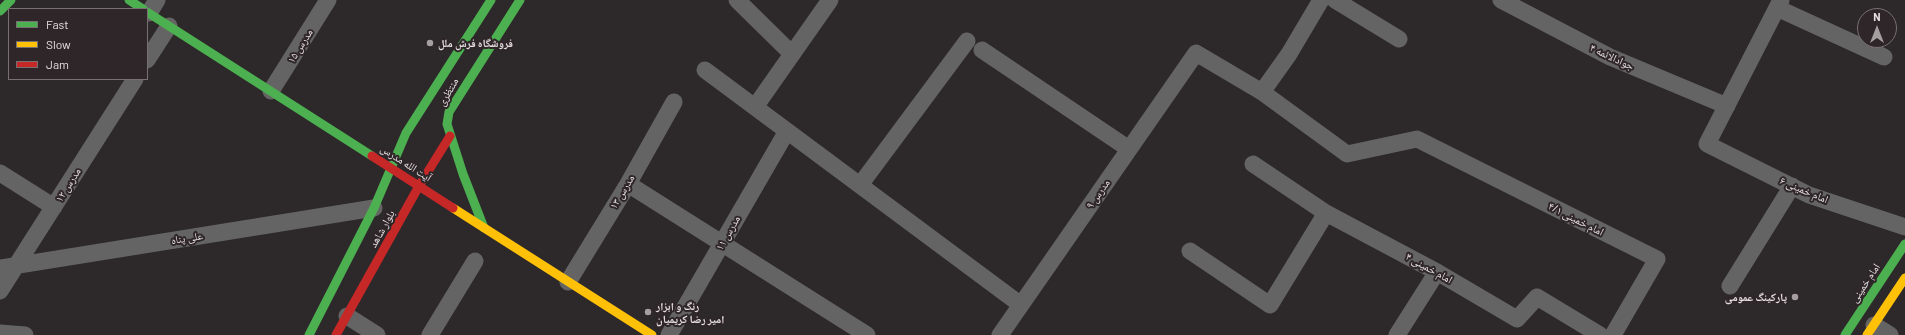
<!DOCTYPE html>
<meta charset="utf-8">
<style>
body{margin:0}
#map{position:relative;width:1905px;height:335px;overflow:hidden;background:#2d282a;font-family:Barlow,sans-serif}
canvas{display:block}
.legend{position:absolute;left:8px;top:8px;width:140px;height:72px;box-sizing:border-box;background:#2f2629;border:1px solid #787072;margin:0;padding:5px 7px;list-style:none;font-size:12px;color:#e5dfe0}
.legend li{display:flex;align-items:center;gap:8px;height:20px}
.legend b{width:20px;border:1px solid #787072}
.north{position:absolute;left:1857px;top:8px;width:40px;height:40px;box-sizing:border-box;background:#2f2629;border:1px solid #787072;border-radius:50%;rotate:0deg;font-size:11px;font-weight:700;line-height:16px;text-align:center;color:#e5dfe0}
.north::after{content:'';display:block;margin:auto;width:14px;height:18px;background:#a59fa0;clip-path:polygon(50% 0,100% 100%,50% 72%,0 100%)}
</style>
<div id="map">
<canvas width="1905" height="335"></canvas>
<ul class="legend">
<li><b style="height:5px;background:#4caf50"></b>Fast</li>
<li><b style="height:5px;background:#ffc107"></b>Slow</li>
<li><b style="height:5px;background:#c62828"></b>Jam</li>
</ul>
<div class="north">N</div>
</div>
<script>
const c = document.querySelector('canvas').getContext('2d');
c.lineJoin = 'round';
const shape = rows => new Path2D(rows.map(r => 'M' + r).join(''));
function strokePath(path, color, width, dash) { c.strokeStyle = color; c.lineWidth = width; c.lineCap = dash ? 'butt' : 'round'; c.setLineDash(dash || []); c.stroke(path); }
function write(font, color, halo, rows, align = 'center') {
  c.font = font + ' Barlow,"Noto Naskh Arabic",sans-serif'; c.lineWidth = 4; c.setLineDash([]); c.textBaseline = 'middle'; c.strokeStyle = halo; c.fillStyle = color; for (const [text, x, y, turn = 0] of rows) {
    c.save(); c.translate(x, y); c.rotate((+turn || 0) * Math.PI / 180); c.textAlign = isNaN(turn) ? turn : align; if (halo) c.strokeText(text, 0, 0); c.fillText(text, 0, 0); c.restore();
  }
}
const street = shape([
 [737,0,792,54],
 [1335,0,1399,39],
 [1501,0,1610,57,1727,106],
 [1781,0,1707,144,1809,195,1905,227],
 [1777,8,1884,57],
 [149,13,157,0],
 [982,50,1129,149],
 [147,60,169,26],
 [705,70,1021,305],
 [271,91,328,0],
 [1262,92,1289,54,1321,0],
 [755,107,830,0],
 [1253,164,1326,213,1437,272,1517,319,1537,297,1600,335],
 [0,173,54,207],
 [628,184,867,335],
 [860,185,967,41],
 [1190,251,1270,305,1326,213],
 [0,268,374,208],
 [568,282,628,184,674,102],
 [1730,286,1792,186],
 [0,291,135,79],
 [347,316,377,335],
 [1874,325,1890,335],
 [0,333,25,335],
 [430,335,475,261],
 [669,335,787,131],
 [1000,335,1196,53,1262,92,1347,154,1417,139,1657,259,1613,335],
 [1397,335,1437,272]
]);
const fast = shape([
 [129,0,143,9],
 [0,11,11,0],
 [147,12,372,156],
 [484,228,463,174,447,124,449,112,520,0],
 [309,335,374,208,406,133,491,0],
 [1845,335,1905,244]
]);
const slow = shape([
 [453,208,652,335],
 [1867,335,1905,278]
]);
const jam = shape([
 [372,156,453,208],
 [336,335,419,186,450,136]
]);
const markers = [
 [430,43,4,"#a59fa0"],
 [1795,297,4,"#a59fa0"],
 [648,312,4,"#a59fa0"]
];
const poiNames = [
 ["فروشگاه فرش ملل",438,43],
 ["پارکینگ عمومی",1787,297,"right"],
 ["رنگ و ابزار",656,306],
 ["امیر رضا کریمیان",656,319]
];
const streetNames = [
 ["مدرس ۱۵",300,46,-58],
 ["جوادالائمه ۴",1612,57,25],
 ["منتظری",448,92,-60],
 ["آیت الله مدرس",406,163,33],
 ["مدرس ۱۲",68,185,-58],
 ["امام خمینی ۶",1804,190,23],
 ["مدرس ۱۳",622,192,-59],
 ["مدرس ۹",1098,194,-55],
 ["امام خمینی ۴/۱",1576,219,27],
 ["بلوار شاهد",382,229,-61],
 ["مدرس ۱۱",728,233,-60],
 ["علی پناه",187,238,-9],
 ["امام خمینی ۴",1429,268,29],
 ["امام خمینی",1865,283,-56]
];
strokePath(street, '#656464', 17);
strokePath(fast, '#4caf50', 9);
strokePath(slow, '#ffc107', 9);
strokePath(jam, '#c62828', 9);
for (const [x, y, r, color] of markers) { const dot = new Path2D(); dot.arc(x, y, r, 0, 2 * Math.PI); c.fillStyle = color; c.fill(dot); strokePath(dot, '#2f2629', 1.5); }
write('bold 11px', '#e5dfe0', '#2f2629', poiNames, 'left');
write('11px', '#e5dfe0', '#2f2629', streetNames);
</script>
